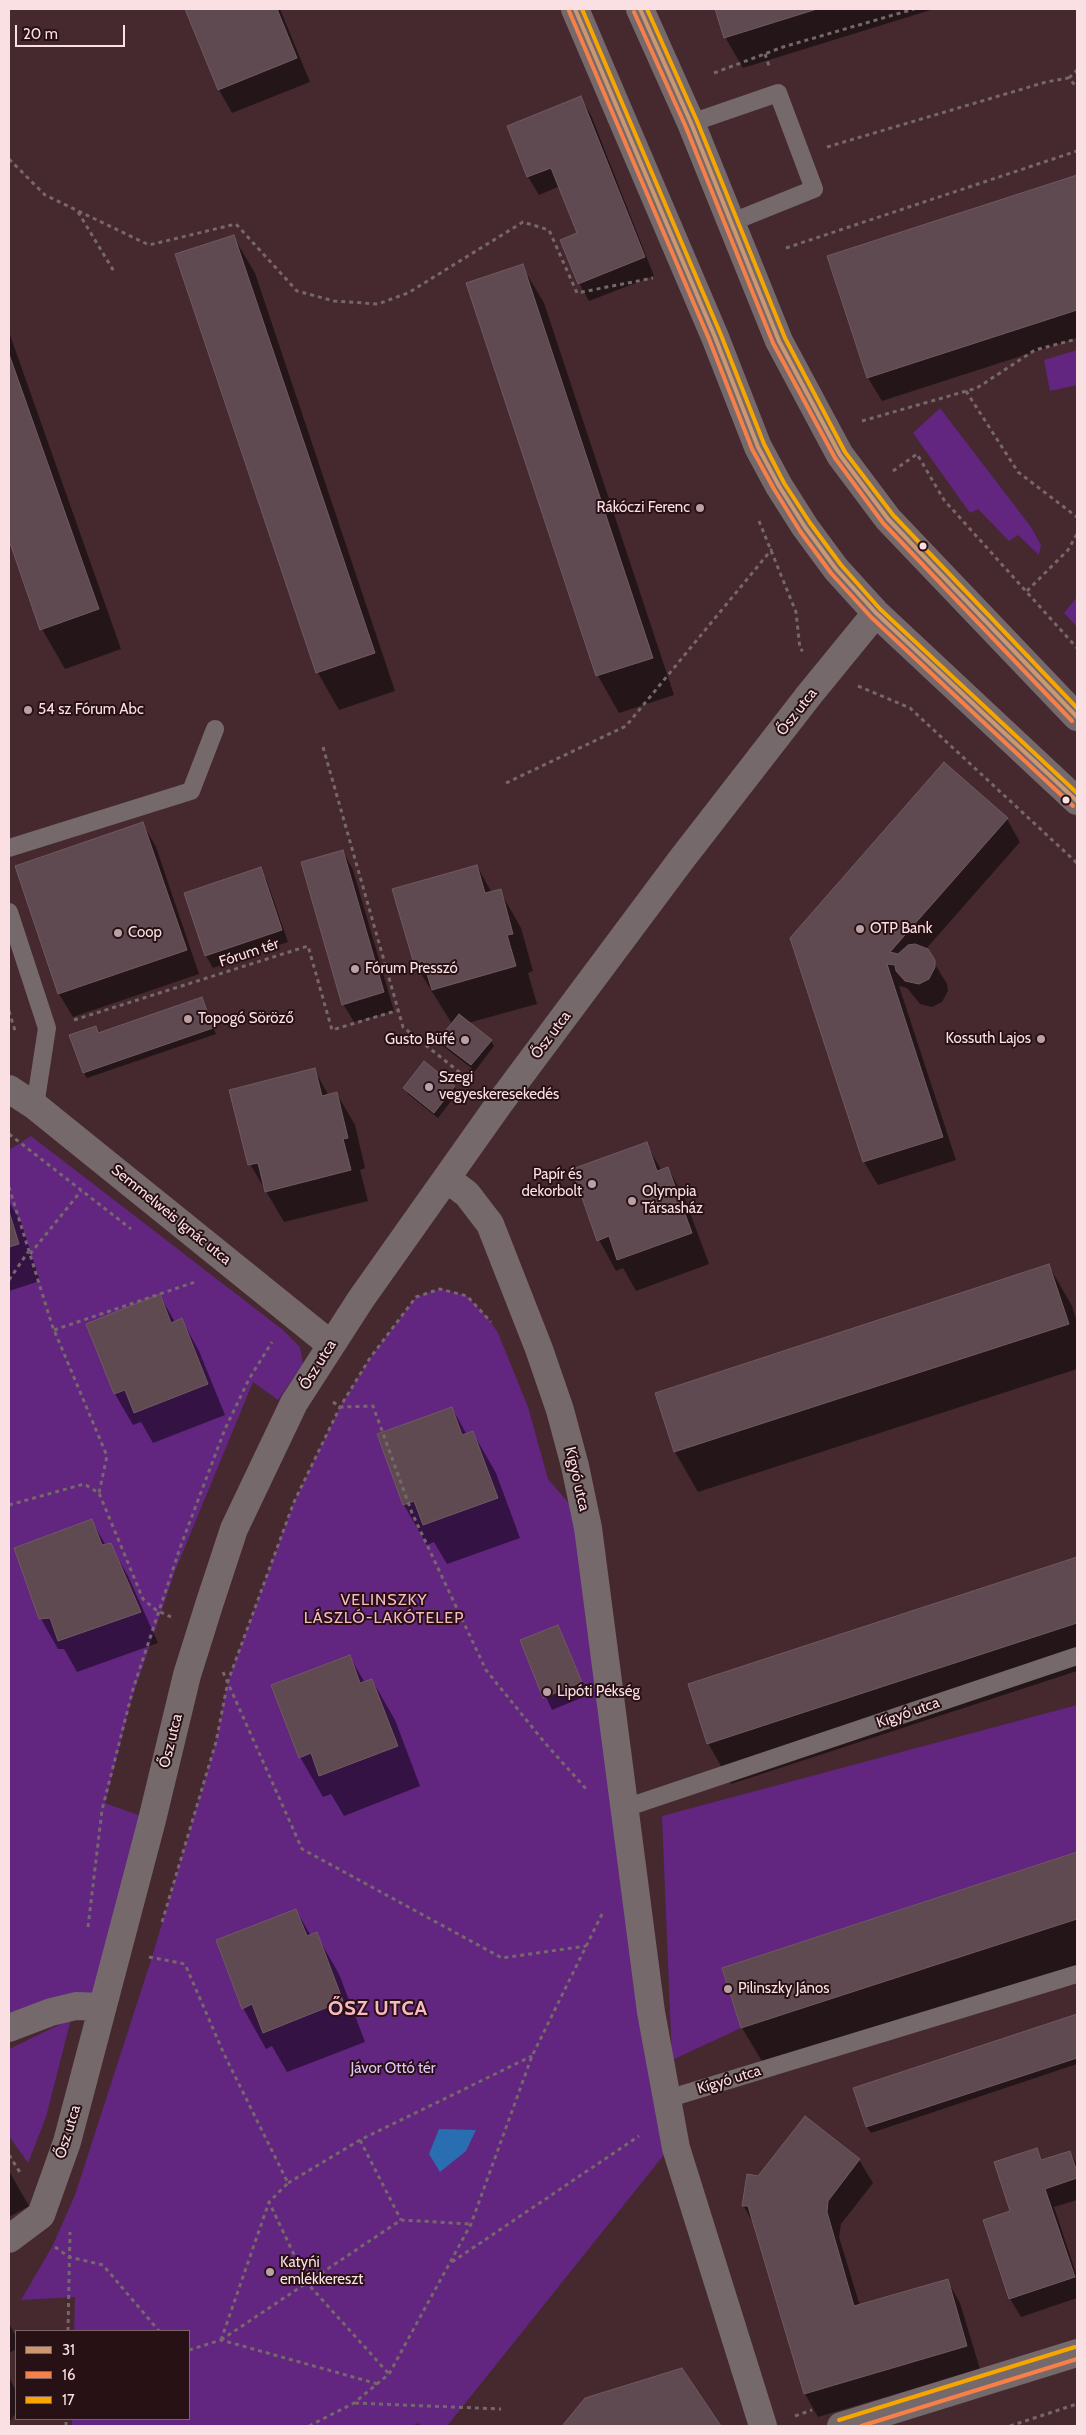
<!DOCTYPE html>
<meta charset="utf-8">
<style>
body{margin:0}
#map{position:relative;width:1086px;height:2435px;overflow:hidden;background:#45292f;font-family:Cabin,sans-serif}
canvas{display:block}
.frame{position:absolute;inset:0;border:10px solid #fbe0e3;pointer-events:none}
.legend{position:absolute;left:15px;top:2330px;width:175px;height:90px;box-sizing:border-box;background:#281115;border:1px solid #7c6467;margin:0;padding:6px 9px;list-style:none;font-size:15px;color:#fbe0e3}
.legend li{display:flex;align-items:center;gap:10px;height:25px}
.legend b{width:25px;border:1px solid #7c6467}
.scale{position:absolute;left:15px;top:25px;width:110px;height:22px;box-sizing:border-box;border:2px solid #fbe0e3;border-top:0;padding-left:6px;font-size:15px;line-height:18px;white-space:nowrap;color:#fbe0e3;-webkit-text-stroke:4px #281115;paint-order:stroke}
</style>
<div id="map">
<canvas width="1086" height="2435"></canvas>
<div class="frame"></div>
<ul class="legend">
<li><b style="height:6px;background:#cd976f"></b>31</li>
<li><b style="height:6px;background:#f78048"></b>16</li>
<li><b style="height:6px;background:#f7a600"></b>17</li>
</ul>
<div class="scale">20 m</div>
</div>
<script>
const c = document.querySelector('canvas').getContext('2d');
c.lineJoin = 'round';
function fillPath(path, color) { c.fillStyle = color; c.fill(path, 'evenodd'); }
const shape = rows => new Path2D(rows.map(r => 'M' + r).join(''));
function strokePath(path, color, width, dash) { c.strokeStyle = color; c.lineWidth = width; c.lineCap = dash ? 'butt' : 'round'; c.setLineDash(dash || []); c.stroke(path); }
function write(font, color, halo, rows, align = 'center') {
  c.font = font + ' Cabin,sans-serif'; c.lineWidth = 4; c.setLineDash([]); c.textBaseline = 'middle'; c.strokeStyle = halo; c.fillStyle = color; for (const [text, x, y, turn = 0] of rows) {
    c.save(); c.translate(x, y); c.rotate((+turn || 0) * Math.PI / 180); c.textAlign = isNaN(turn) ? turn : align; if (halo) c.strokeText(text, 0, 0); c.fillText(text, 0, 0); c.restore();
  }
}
const green = shape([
 [1077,350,1077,385,1050,391,1044,360],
 [940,408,1031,527,1041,545,1039,555,1018,535,1009,541,978,509,970,513,913,433],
 [1077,597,1077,627,1064,613],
 [31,1136,283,1330,300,1347,303,1364,278,1400,253,1382,175,1571,131,1701,105,1803,152,1820,102,2007,9,2028,9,1247,19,1243,9,1211,9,1150],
 [440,1289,467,1296,488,1318,498,1333,528,1407,548,1479,587,1524,668,2153,663,2156,447,2426,421,2426,419,2423,411,2426,72,2426,72,2419,189,2419,189,2331,74,2331,75,2297,21,2300,53,2245,75,2195,152,1957,216,1742,228,1681,294,1502,340,1407,370,1358,416,1297],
 [1077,1705,1077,1852,722,1968,741,2028,672,2060,662,1816],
 [71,2019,46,2117,28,2163,9,2136,9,2049]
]);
const water = shape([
 [439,2129,476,2130,466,2151,440,2172,429,2154]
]);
const shadow = shape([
 [186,9,280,9,310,82,232,113,219,90],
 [716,9,934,9,743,68,725,37],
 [580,97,591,115,654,276,589,301,579,283,579,234,560,186,539,195,528,177,509,126],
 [1077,177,1077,338,882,401,868,378,829,257],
 [233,236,255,273,395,691,339,710,318,673,177,255],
 [522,266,544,303,674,695,619,713,598,676,468,284],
 [9,332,121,649,65,669,42,629,9,537],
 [1007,819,1020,842,926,949,947,984,948,991,942,1002,932,1007,920,1004,907,988,899,986,956,1160,878,1185,864,1162,792,938],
 [143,824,156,847,199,974,73,1017,59,994,16,866],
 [343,851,353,870,394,1011,354,1022,343,1004],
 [477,866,492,893,500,891,521,928,533,971,528,973,537,1004,468,1023,491,1041,494,1046,475,1071,443,1046,440,1040,452,1024,415,964,394,890],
 [260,868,267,881,288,942,213,968,206,956,185,894],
 [201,998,216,1034,87,1078,84,1073,95,1028,98,1034],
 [314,1069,329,1096,337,1094,355,1125,365,1168,360,1170,368,1201,284,1222,250,1164],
 [454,1086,458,1092,438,1118,408,1094,405,1088],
 [646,1144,662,1171,668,1168,685,1199,709,1264,636,1291,623,1268,616,1271,599,1240,573,1170],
 [9,1202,21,1222,40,1281,9,1291],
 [1049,1266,1072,1306,1077,1322,1077,1369,698,1492,675,1452,657,1393],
 [160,1296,175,1322,182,1320,199,1351,225,1415,153,1443,141,1422,133,1425,115,1394,88,1324],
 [452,1408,467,1435,473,1433,496,1473,520,1538,447,1564,434,1542,427,1545,404,1505,379,1434],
 [92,1521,106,1546,110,1545,128,1576,158,1643,77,1672,64,1649,58,1649,41,1619],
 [1077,1558,1077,1671,731,1784,708,1743,689,1685],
 [558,1626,588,1695,552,1710,521,1641],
 [350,1657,365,1683,372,1680,395,1720,420,1786,344,1816,331,1794,323,1797,300,1757],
 [1077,1854,1077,1966,766,2068,742,2028,723,1969],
 [296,1910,311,1936,316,1934,339,1974,365,2042,287,2072,272,2046,266,2049,243,2008],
 [1077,2015,1077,2064,871,2133,867,2127,854,2089],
 [1036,2150,1043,2161,1070,2152,1077,2165,1077,2200,1054,2207,1077,2276,1077,2298,1021,2317,1010,2299,985,2220,1012,2211],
 [859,2160,873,2183,841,2224,839,2237,860,2306,947,2280,960,2303,980,2369,818,2417,805,2394,755,2226,743,2205],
 [9,2171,29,2206,9,2217],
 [9,2323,16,2337,16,2349,9,2353],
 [681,2369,719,2426,564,2426,586,2399],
 [9,2377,16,2391,16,2413,9,2422]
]);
const building = shape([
 [185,9,277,9,297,58,218,90,185,9],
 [715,9,817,9,724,38,715,9],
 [581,96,645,257,578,284,560,240,577,233,551,168,527,177,507,126,581,96],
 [1077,175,1077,310,867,378,827,256,1077,175],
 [234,235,375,653,316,673,175,254,234,235],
 [523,264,653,658,596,676,466,283,523,264],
 [9,354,99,609,40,630,9,540,9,354],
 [944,762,1008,818,890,952,898,954,908,945,915,944,928,949,935,960,935,967,929,979,919,984,905,981,896,971,895,965,887,964,943,1137,863,1162,790,938,944,762],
 [143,822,187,950,58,994,15,866,143,822],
 [343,850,384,992,342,1005,301,862,343,850],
 [477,865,485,893,501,889,513,934,507,935,516,966,432,990,423,961,414,964,392,889,477,865],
 [261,867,282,930,205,956,184,893,261,867],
 [202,997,213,1028,83,1073,69,1035,96,1026,98,1033,202,997],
 [459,1014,492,1040,471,1065,438,1040,459,1014],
 [424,1061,455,1086,434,1113,403,1088,424,1061],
 [315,1068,322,1096,337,1092,348,1138,343,1139,351,1170,265,1192,258,1163,248,1165,229,1090,315,1068],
 [647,1142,657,1171,668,1167,692,1233,617,1260,609,1236,597,1241,572,1169,647,1142],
 [9,1211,19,1244,9,1247,9,1211],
 [1049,1264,1069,1324,674,1452,655,1393,1049,1264],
 [160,1294,171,1323,182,1318,208,1384,134,1413,125,1390,114,1394,86,1324,160,1294],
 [452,1407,462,1435,473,1431,498,1498,423,1525,414,1501,403,1505,377,1434,452,1407],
 [92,1519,102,1545,111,1543,141,1612,58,1641,50,1618,39,1619,14,1548,92,1519],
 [1077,1557,1077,1623,707,1744,688,1684,1077,1557],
 [558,1625,582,1682,543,1698,520,1640,558,1625],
 [350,1655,360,1683,372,1679,398,1746,319,1776,311,1753,299,1758,271,1685,350,1655],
 [1077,1852,1077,1919,741,2028,722,1968,1077,1852],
 [296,1909,307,1936,317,1932,343,2001,263,2033,252,2004,242,2009,216,1940,296,1909],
 [1077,2014,1077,2058,866,2127,853,2088,1077,2014],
 [805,2116,860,2159,828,2201,827,2212,854,2306,948,2279,967,2346,804,2394,748,2206,742,2206,747,2174,758,2176,805,2116],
 [1037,2148,1041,2160,1070,2151,1077,2172,1077,2178,1045,2189,1075,2277,1009,2299,983,2220,1010,2211,994,2162,1037,2148],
 [682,2368,721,2426,562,2426,585,2398,682,2368]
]);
const path = shape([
 [765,54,769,66],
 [714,73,783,47,914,9],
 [1069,78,1077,70],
 [827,147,1046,82,1068,78,1077,87],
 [9,159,45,195,149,245,236,224,297,291,334,301,378,304,408,293,523,222,549,230,577,293,653,278],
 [78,212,115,273],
 [786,248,1077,151],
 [966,391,1018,472,1077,517],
 [862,421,977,388,1035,350,1077,339],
 [893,471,917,454,944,500,1077,648],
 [759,521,796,612,800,649,803,651],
 [1027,591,1068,550,1077,534],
 [858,686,910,708,1077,863],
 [323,747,403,1027,473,1083],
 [506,783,626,726,772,549],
 [9,1011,16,1034],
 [74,1020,308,946,332,1030,399,1010],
 [9,1134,131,1229],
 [9,1187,52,1325,107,1456,99,1493],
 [30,1254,81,1191],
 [9,1280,28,1252],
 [54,1330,198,1281],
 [333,1402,340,1407,373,1406,412,1513,486,1670,545,1743,588,1791],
 [9,1505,84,1484,99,1493,143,1599,156,1610,171,1617],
 [223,1672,302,1849,502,1958,586,1946],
 [162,1922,216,1742,228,1681,294,1502,340,1407,370,1358,416,1297,440,1289,467,1296,491,1322],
 [88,1927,102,1810,133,1689,181,1545,225,1429,249,1379,272,1342],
 [149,1957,185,1964,224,2054,288,2183,269,2202,308,2284,389,2374],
 [360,2140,401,2220],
 [9,2155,21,2174],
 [288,2183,360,2140,532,2056],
 [55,2247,69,2257,103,2265,159,2331],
 [452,2262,639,2136],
 [68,2331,70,2232],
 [221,2340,401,2220,471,2224],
 [221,2340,269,2202],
 [189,2350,221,2340,378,2384],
 [355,2403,501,2409],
 [795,2416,812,2410],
 [66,2426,66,2419],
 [309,2426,354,2403,389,2374,471,2224,532,2056,603,1912],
 [1010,2426,1077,2404]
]);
const service = shape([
 [691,123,778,93,814,189,732,222],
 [9,848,191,791,215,729],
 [9,912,47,1028,35,1106],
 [625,1808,1077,1656],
 [667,2099,1077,1974]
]);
const minor = shape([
 [575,9,715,337,758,447,779,486,805,527,836,569,876,613,1077,801],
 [640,9,691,123,779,341,840,455,888,519,1077,717],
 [9,1089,35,1106,330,1344],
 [447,1179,467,1194,490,1224,539,1349,560,1410,575,1466,588,1528,651,2012,676,2148,763,2426],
 [9,2028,51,2012,76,2006,102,2007],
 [9,2239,41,2215,67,2142,152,1820,187,1675,209,1605,234,1529,294,1403,361,1299,499,1104,681,860,809,695,876,613]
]);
const tertiary = shape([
 [841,2426,1077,2353]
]);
const bus1 = shape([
 [575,9,715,337,758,447,779,486,805,527,836,569,876,613,1077,801],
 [640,9,691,123,779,341,840,455,888,519,1077,717]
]);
const bus2 = shape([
 [569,11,709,339,752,449,774,489,800,531,831,573,871,617,1073,806],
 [634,12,685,125,773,343,835,458,883,523,1072,721],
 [861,2426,1077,2359]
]);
const bus3 = shape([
 [582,9,721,335,764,444,784,483,810,523,841,565,880,609,1077,793],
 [647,9,697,121,785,338,845,452,893,515,1077,708],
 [839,2420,1075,2347]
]);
const markers = [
 [700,508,5,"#bba0a4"],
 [923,546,4.5,"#fbe0e3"],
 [28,710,5,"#bba0a4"],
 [1066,800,4.5,"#fbe0e3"],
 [860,929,5,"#bba0a4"],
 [118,933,5,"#bba0a4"],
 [355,969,5,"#bba0a4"],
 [188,1019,5,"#bba0a4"],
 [1041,1039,5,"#bba0a4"],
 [465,1040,5,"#bba0a4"],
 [429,1087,5,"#bba0a4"],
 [592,1184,5,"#bba0a4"],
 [632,1201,5,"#bba0a4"],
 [547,1692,5,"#bba0a4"],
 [728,1989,5,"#bba0a4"],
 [270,2272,5,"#bba0a4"]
];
const poiNames = [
 ["Rákóczi Ferenc",690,508,"right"],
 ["54 sz Fórum Abc",38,710],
 ["OTP Bank",870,929],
 ["Coop",128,933],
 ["Fórum Presszó",365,969],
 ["Topogó Söröző",198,1019],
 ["Kossuth Lajos",1031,1039,"right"],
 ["Gusto Büfé",455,1040,"right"],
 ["Szegi",439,1078],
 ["vegyeskeresekedés",439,1095],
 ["Papír és",582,1175,"right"],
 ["dekorbolt",582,1192,"right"],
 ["Olympia",642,1192],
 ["Társasház",642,1209],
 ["Lipóti Pékség",557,1692],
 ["Pilinszky János",738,1989],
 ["Katyńi",280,2263],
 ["emlékkereszt",280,2280]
];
const streetNames = [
 ["Ősz utca",797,712,-52],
 ["Fórum tér",249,953,-18],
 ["Ősz utca",551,1035,-53],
 ["Semmelweis Ignác utca",171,1215,39],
 ["Ősz utca",318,1365,-58],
 ["Kígyó utca",577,1479,77],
 ["Kígyó utca",908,1713,-19],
 ["Ősz utca",171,1741,-76],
 ["Kígyó utca",729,2080,-17],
 ["Ősz utca",68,2132,-73]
];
const parkNames = [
 ["Jávor Ottó tér",393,2069]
];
const neighbourhoodNames = [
 ["VELINSZKY",384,1600],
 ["LÁSZLÓ-LAKÓTELEP",384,1618]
];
const districtNames = [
 ["ŐSZ UTCA",378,2009]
];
fillPath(green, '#622580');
fillPath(water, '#296eb0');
fillPath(shadow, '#0007');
fillPath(building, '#604a51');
strokePath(building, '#705960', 1);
strokePath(path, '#76686a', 3, [4, 4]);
strokePath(service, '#75696b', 18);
strokePath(minor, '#75696b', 28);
strokePath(tertiary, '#75696b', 28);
strokePath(bus1, '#cd976f', 4);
strokePath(bus2, '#f78048', 4);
strokePath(bus3, '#f7a600', 4);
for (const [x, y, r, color] of markers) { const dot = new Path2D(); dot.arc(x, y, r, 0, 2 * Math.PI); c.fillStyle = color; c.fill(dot); strokePath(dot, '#281115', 2); }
write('15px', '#fbe0e3', '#281115', poiNames, 'left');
write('15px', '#fbe0e3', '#281115', streetNames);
write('15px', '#e2c5fa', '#281115', parkNames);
c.letterSpacing = '1px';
write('16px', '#fab9c2', '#281115', neighbourhoodNames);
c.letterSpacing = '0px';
c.letterSpacing = '1px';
write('bold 20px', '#fab9c2', '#281115', districtNames);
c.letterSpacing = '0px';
</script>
